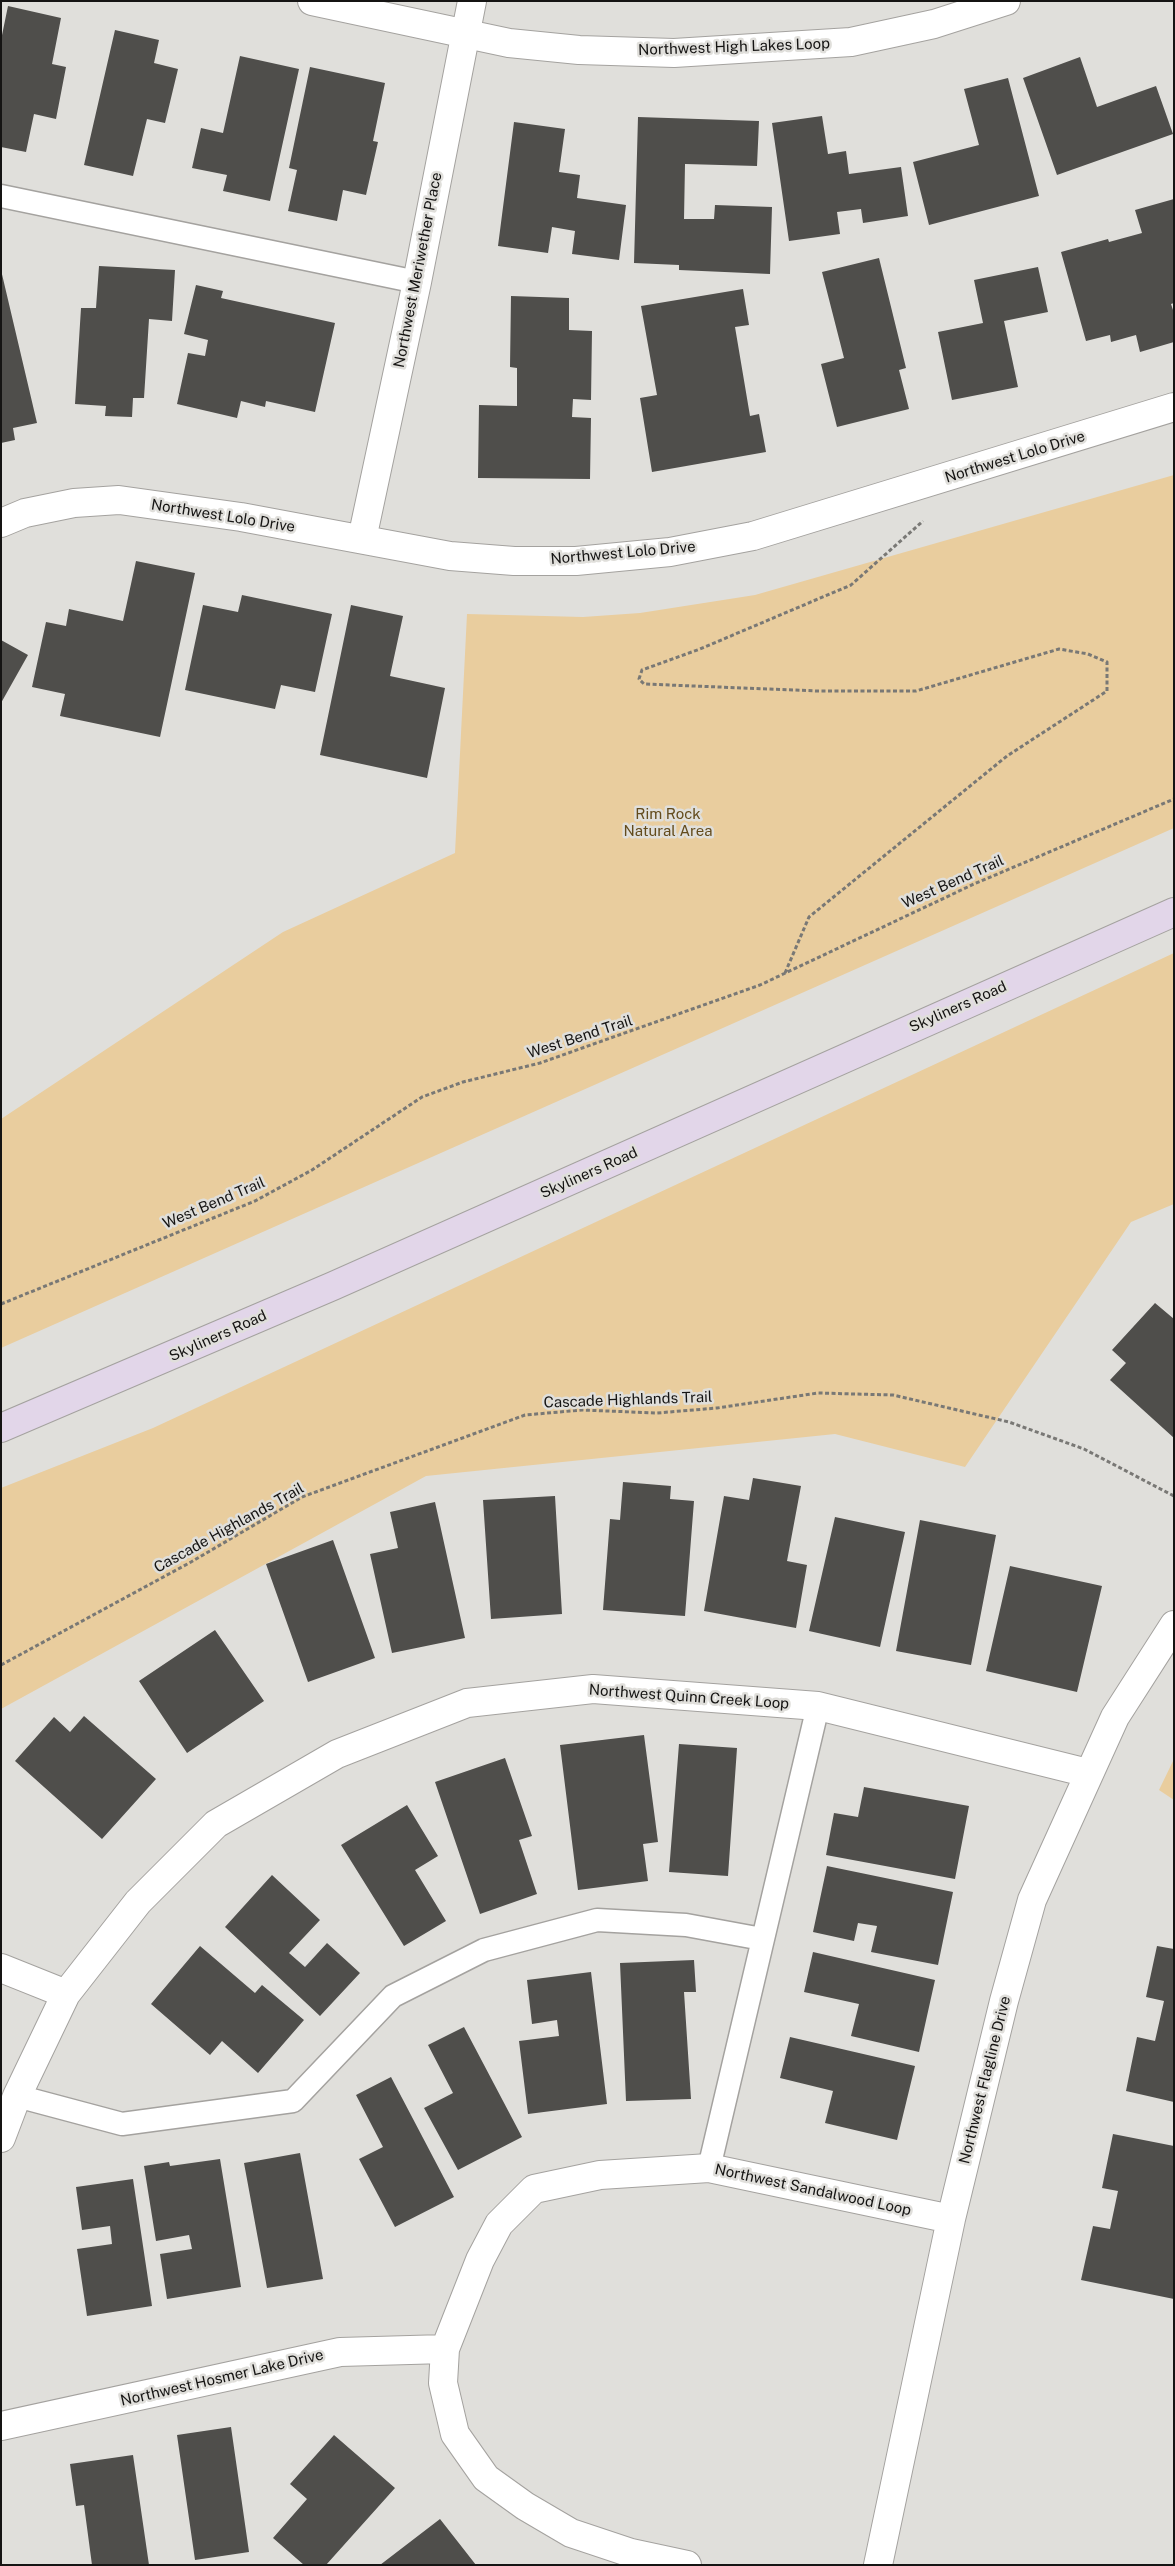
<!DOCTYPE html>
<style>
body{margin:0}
#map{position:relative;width:1175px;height:2566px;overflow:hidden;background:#e0dfdb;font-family:"Public Sans",sans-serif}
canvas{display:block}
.frame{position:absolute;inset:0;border:2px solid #151413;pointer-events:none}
</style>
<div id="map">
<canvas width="1175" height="2566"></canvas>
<div class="frame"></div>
</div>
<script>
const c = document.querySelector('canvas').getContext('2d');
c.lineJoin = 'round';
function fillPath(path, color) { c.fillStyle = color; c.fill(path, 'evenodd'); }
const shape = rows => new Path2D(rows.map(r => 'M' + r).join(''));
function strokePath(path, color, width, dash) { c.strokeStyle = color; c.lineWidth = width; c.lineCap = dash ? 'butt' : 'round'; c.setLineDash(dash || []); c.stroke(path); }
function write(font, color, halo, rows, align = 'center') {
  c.font = font + ' "Public Sans",sans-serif'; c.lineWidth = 5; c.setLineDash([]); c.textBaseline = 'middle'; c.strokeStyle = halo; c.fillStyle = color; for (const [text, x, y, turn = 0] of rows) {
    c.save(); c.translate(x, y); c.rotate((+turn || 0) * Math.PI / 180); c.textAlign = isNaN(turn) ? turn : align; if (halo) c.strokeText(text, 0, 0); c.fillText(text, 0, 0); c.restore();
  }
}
const green = shape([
 [1174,475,1174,828,1,1348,1,1119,283,932,455,853,467,614,583,617,640,613,755,595],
 [1174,953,1174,1204,1131,1222,965,1467,835,1434,426,1476,1,1709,1,1488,153,1428],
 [1174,1759,1174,1800,1159,1790]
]);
const building = shape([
 [8,6,61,18,52,64,66,67,56,119,34,114,26,152,1,147,1,40],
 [115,30,159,40,154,63,178,69,165,123,147,119,133,176,84,165],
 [240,56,299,69,270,201,223,191,227,175,192,168,201,128,223,133],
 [1080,57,1097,107,1156,86,1173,134,1057,175,1023,78],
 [310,67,385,83,373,141,378,142,366,195,343,190,337,221,288,211,297,170,289,168],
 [1008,78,1039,196,929,225,913,162,979,145,964,89],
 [822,116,828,154,846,151,849,174,901,167,908,216,863,223,861,209,837,212,840,234,789,241,772,123],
 [638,117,759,121,757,166,685,164,684,219,714,219,715,205,772,207,770,274,679,270,679,265,634,263],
 [514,122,565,129,559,172,580,175,577,198,626,205,619,260,572,254,575,231,552,227,548,253,498,246],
 [1174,199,1174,303,1171,304,1174,313,1174,342,1140,352,1136,335,1111,342,1110,335,1086,341,1061,252,1108,239,1109,242,1142,233,1135,210],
 [879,258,906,368,899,370,909,409,837,427,821,364,844,358,822,272],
 [99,266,175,270,172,321,149,319,144,398,133,398,132,417,105,416,106,406,75,404,81,308,96,308],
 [1038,267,1048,312,1004,321,1018,387,952,400,938,332,983,323,974,280],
 [1,270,37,423,13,428,15,440,1,443],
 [196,285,223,291,221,298,335,323,315,412,266,401,265,407,241,401,237,418,177,404,188,353,205,356,208,340,184,334],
 [743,289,749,325,735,327,750,416,759,414,766,452,652,472,640,398,657,395,641,306],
 [511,296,569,298,569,330,592,331,591,400,573,399,572,417,591,418,590,479,478,478,479,405,517,406,517,368,510,367],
 [136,561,195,573,160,737,60,716,65,694,32,687,46,622,66,626,69,609,123,621],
 [242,595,332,614,315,692,281,685,275,709,185,690,203,605,238,612],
 [351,605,403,616,390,676,445,688,427,778,320,755],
 [1,640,28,655,1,703],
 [1155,1303,1174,1319,1174,1438,1110,1380,1126,1363,1112,1350],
 [753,1478,801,1486,787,1561,807,1565,796,1628,704,1611,724,1496,749,1500],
 [623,1482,671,1486,670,1499,694,1501,685,1616,603,1610,610,1519,620,1520],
 [555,1496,562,1614,491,1619,483,1500],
 [435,1502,465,1638,392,1653,370,1554,398,1548,390,1512],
 [835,1517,905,1532,880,1647,809,1631],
 [920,1520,996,1535,971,1665,896,1651],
 [333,1540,375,1658,308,1682,266,1564],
 [1010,1566,1102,1586,1077,1692,986,1671],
 [215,1630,264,1701,187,1753,139,1681],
 [84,1716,156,1779,102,1839,15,1761,54,1717,70,1732],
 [644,1735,658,1842,643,1844,648,1881,578,1890,560,1745],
 [679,1744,737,1748,728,1876,669,1872],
 [505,1758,532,1836,519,1840,537,1894,480,1914,435,1782],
 [864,1787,969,1806,955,1879,826,1855,834,1813,858,1817],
 [407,1805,438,1856,415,1870,446,1921,404,1946,341,1845],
 [827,1866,953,1892,938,1965,871,1952,877,1926,858,1923,854,1941,813,1932],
 [272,1875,320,1920,289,1953,305,1967,327,1943,360,1973,320,2016,225,1927],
 [200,1946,255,1993,262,1985,304,2020,258,2073,222,2041,210,2055,151,2004],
 [1157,1946,1174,1949,1174,2102,1126,2091,1137,2037,1155,2041,1164,2001,1146,1997],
 [813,1952,935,1980,919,2052,851,2036,859,2004,804,1992],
 [694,1960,696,1992,684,1992,691,2099,626,2101,620,1963],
 [591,1972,607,2104,528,2114,519,2041,559,2036,557,2020,532,2024,527,1980],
 [464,2027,522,2137,458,2170,424,2108,453,2093,428,2045],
 [790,2037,915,2066,897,2140,825,2123,833,2091,780,2078],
 [391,2077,454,2197,395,2227,359,2159,383,2147,356,2095],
 [1113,2134,1174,2146,1174,2299,1081,2280,1093,2226,1110,2229,1118,2191,1102,2188],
 [300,2153,323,2279,267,2288,244,2163],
 [220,2159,241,2287,167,2299,160,2254,192,2249,189,2235,156,2241,144,2166,169,2162,170,2166],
 [133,2179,152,2306,87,2316,77,2249,112,2244,110,2226,82,2230,76,2187],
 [231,2427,249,2552,195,2560,177,2435],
 [334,2435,395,2488,326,2565,304,2565,273,2538,307,2499,290,2484],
 [133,2455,149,2565,92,2565,84,2505,76,2506,70,2464],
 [440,2519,476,2565,380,2565]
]);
const path = shape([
 [785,973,809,917,1007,756,1107,691,1107,662,1088,654,1059,649,916,691,818,691,644,684,639,679,642,670,700,649,851,585,923,521],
 [1,1304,255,1201,312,1170,422,1097,463,1082,540,1063,760,985,974,884,1174,799],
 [1,1665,191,1562,302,1497,525,1415,582,1410,657,1413,717,1408,818,1393,893,1395,1009,1422,1084,1449,1174,1496]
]);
const lane = shape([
 [1,196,417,282],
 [17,2096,122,2124,293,2101,393,1996,484,1950,597,1920,686,1925,762,1939],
 [709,2168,818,1706]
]);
const street = shape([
 [312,1,509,43,579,50,674,53,851,42,934,24,1006,1],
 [1,523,25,513,74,503,119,500,241,517,450,556,514,561,576,561,670,552,753,536,1174,407],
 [362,539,417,282,472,1],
 [1,1968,66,1994],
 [1,2138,17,2096,66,1994,138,1902,216,1824,337,1754,467,1703,593,1689,818,1706,1088,1773],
 [1,2426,340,2352,445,2349],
 [687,2565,631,2553,571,2533,525,2506,486,2478,455,2434,443,2383,445,2349,480,2260,499,2224,534,2189,600,2175,709,2168,951,2219],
 [878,2565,951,2219,1004,2001,1032,1900,1115,1717,1174,1625]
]);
const secondary = shape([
 [1,1428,333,1286,1174,912]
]);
const streetNames = [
 ["Northwest High Lakes Loop",734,47,-2],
 ["Northwest Meriwether Place",418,270,-79],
 ["Northwest Lolo Drive",1015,457,-17],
 ["Northwest Lolo Drive",223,516,9],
 ["Northwest Lolo Drive",623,553,-5],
 ["West Bend Trail",953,882,-24],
 ["Skyliners Road",958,1007,-24],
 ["West Bend Trail",580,1037,-18],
 ["Skyliners Road",589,1173,-24],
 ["West Bend Trail",214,1203,-23],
 ["Skyliners Road",218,1336,-24],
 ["Cascade Highlands Trail",628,1400,-2],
 ["Cascade Highlands Trail",229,1528,-29],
 ["Northwest Quinn Creek Loop",689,1697,4],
 ["Northwest Flagline Drive",985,2080,-76],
 ["Northwest Sandalwood Loop",813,2190,12],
 ["Northwest Hosmer Lake Drive",222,2378,-13]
];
const parkNames = [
 ["Rim Rock",668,814],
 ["Natural Area",668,831]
];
fillPath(green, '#e9cd9e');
fillPath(building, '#4f4e4b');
strokePath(lane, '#a4a29f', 25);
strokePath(street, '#a4a29f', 30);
strokePath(secondary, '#a4a29f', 30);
strokePath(path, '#797875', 3, [4, 2.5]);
strokePath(lane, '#fff', 22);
strokePath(street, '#fff', 28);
strokePath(secondary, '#e2d6e9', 28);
write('15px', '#151413', '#e0dfdb', streetNames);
write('15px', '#634b1c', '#e0dfdb', parkNames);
</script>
